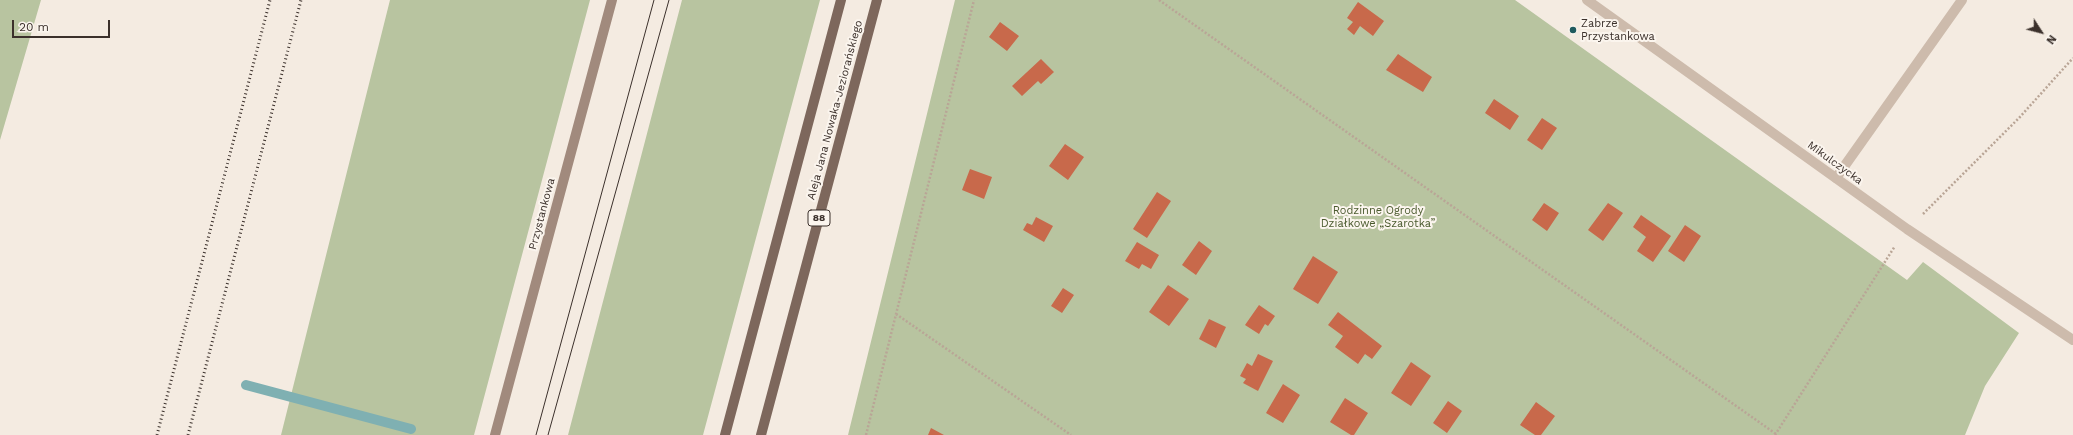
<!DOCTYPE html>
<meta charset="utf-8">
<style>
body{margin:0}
#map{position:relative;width:2073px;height:435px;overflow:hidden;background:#f4ebe1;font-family:"Work Sans",sans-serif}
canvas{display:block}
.north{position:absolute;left:2021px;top:12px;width:40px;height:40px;-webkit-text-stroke:3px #fbf5ee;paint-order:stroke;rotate:126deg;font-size:11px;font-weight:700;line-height:16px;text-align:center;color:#3b302b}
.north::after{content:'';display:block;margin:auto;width:14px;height:18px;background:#3b302b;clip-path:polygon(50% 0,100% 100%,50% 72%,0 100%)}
.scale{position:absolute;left:12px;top:20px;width:98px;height:18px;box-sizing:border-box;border:2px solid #3b302b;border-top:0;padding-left:5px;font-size:12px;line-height:14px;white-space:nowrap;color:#3b302b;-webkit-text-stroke:3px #fbf5ee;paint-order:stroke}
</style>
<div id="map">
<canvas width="2073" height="435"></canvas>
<div class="north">N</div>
<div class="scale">20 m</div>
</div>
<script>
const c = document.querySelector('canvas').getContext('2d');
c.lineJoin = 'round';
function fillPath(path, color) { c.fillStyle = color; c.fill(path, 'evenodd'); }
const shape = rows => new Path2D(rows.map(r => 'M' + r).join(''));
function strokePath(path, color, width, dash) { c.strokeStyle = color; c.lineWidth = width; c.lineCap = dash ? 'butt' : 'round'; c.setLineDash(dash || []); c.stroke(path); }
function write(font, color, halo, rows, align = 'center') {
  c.font = font + ' "Work Sans",sans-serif'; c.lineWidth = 4; c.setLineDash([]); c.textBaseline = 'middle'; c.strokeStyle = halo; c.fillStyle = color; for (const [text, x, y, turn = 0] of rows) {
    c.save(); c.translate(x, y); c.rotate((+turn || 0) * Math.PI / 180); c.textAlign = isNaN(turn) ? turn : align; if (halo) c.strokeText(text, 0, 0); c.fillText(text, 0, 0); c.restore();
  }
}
const green = shape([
 [0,0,41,0,0,140],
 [390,0,590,0,474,435,281,435],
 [682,0,820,0,703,435,568,435],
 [955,0,1515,0,1907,280,1923,262,2019,333,1985,386,1965,435,848,435]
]);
const stream = shape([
 [246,385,411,429]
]);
const building = shape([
 [1358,2,1384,21,1373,36,1360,26,1354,35,1347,29,1353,22,1347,18],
 [1000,22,1019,36,1007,51,989,37],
 [1398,54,1432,77,1423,92,1386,70],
 [1041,59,1054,72,1041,84,1038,81,1022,96,1012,86],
 [1494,99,1519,116,1510,130,1485,113],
 [1542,118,1557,128,1542,150,1527,140],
 [1065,144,1084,157,1068,180,1049,166],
 [970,169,992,177,984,199,962,190],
 [1157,192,1171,201,1147,238,1133,229],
 [1544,203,1559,213,1547,231,1532,220],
 [1608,203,1623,213,1603,241,1588,230],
 [1641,215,1671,236,1653,262,1637,251,1646,237,1633,227],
 [1036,217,1053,226,1044,242,1023,230,1027,223,1032,225],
 [1685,225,1701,236,1684,262,1668,251],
 [1199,241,1212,251,1196,275,1182,265],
 [1137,242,1159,255,1151,269,1142,264,1139,269,1125,261],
 [1313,256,1338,272,1318,304,1293,289],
 [1168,285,1189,299,1169,326,1149,312],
 [1063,288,1074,295,1062,313,1051,306],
 [1259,305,1275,316,1268,326,1265,324,1259,334,1245,325],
 [1338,312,1382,346,1372,359,1365,354,1358,364,1335,347,1343,336,1328,325],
 [1209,319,1226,327,1216,348,1199,339],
 [1258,354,1273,361,1258,391,1243,383,1246,379,1240,376,1247,363,1252,366],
 [1411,362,1431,376,1411,406,1391,393],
 [1283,384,1300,395,1283,423,1266,413],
 [1345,398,1368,413,1354,435,1351,435,1330,422],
 [1448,401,1462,411,1447,433,1433,423],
 [1536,402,1555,416,1541,435,1535,435,1520,425],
 [931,428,944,435,928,435]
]);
const path = shape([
 [1159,0,1776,434],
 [1923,214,2019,118,2073,58],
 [896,314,1071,435],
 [866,435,974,0],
 [1775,435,1895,246]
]);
const service = shape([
 [1836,178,1962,0]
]);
const tertiary = shape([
 [1587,0,1907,229,2073,340]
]);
const secondary = shape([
 [495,435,612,0]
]);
const primary = shape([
 [725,435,841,0],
 [761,435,877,0]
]);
const tram = shape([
 [536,435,654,0],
 [548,435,669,0]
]);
const rail = shape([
 [157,435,270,0],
 [188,435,301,0]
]);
const markers = [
 [1573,30,4,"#1f5a5e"]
];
const shields = [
 [819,218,22]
];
const shieldNames = [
 ["88",819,218]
];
const poiNames = [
 ["Zabrze",1581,24],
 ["Przystankowa",1581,37]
];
const streetNames = [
 ["Aleja Jana Nowaka-Jeziorańskiego",835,110,-75],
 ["Mikulczycka",1835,163,36],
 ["Przystankowa",542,214,-75]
];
const parkNames = [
 ["Rodzinne Ogrody",1378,211],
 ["Działkowe „Szarotka”",1378,224]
];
fillPath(green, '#b8c4a0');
strokePath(stream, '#7fb0b2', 10);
fillPath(building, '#c8694b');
strokePath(path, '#b9a596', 2.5, [2, 2]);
strokePath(service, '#cdbbac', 10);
strokePath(tertiary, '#cdbbac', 10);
strokePath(secondary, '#a18a7d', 10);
strokePath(primary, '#7d675c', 10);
strokePath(tram, '#3b302b', 1);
strokePath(rail, '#3b302b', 3, [1, 3]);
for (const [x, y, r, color] of markers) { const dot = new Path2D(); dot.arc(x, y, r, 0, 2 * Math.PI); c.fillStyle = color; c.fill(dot); strokePath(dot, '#fbf5ee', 1.5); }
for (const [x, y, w] of shields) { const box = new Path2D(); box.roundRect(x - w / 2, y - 8, w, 16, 3); c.fillStyle = '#fbf5ee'; c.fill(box); strokePath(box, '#3b302b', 1); }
write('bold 10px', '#3b302b', null, shieldNames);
write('11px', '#3b302b', '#fbf5ee', poiNames, 'left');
write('11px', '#3b302b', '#fbf5ee', streetNames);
write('11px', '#4a5a2e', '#fbf5ee', parkNames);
</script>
